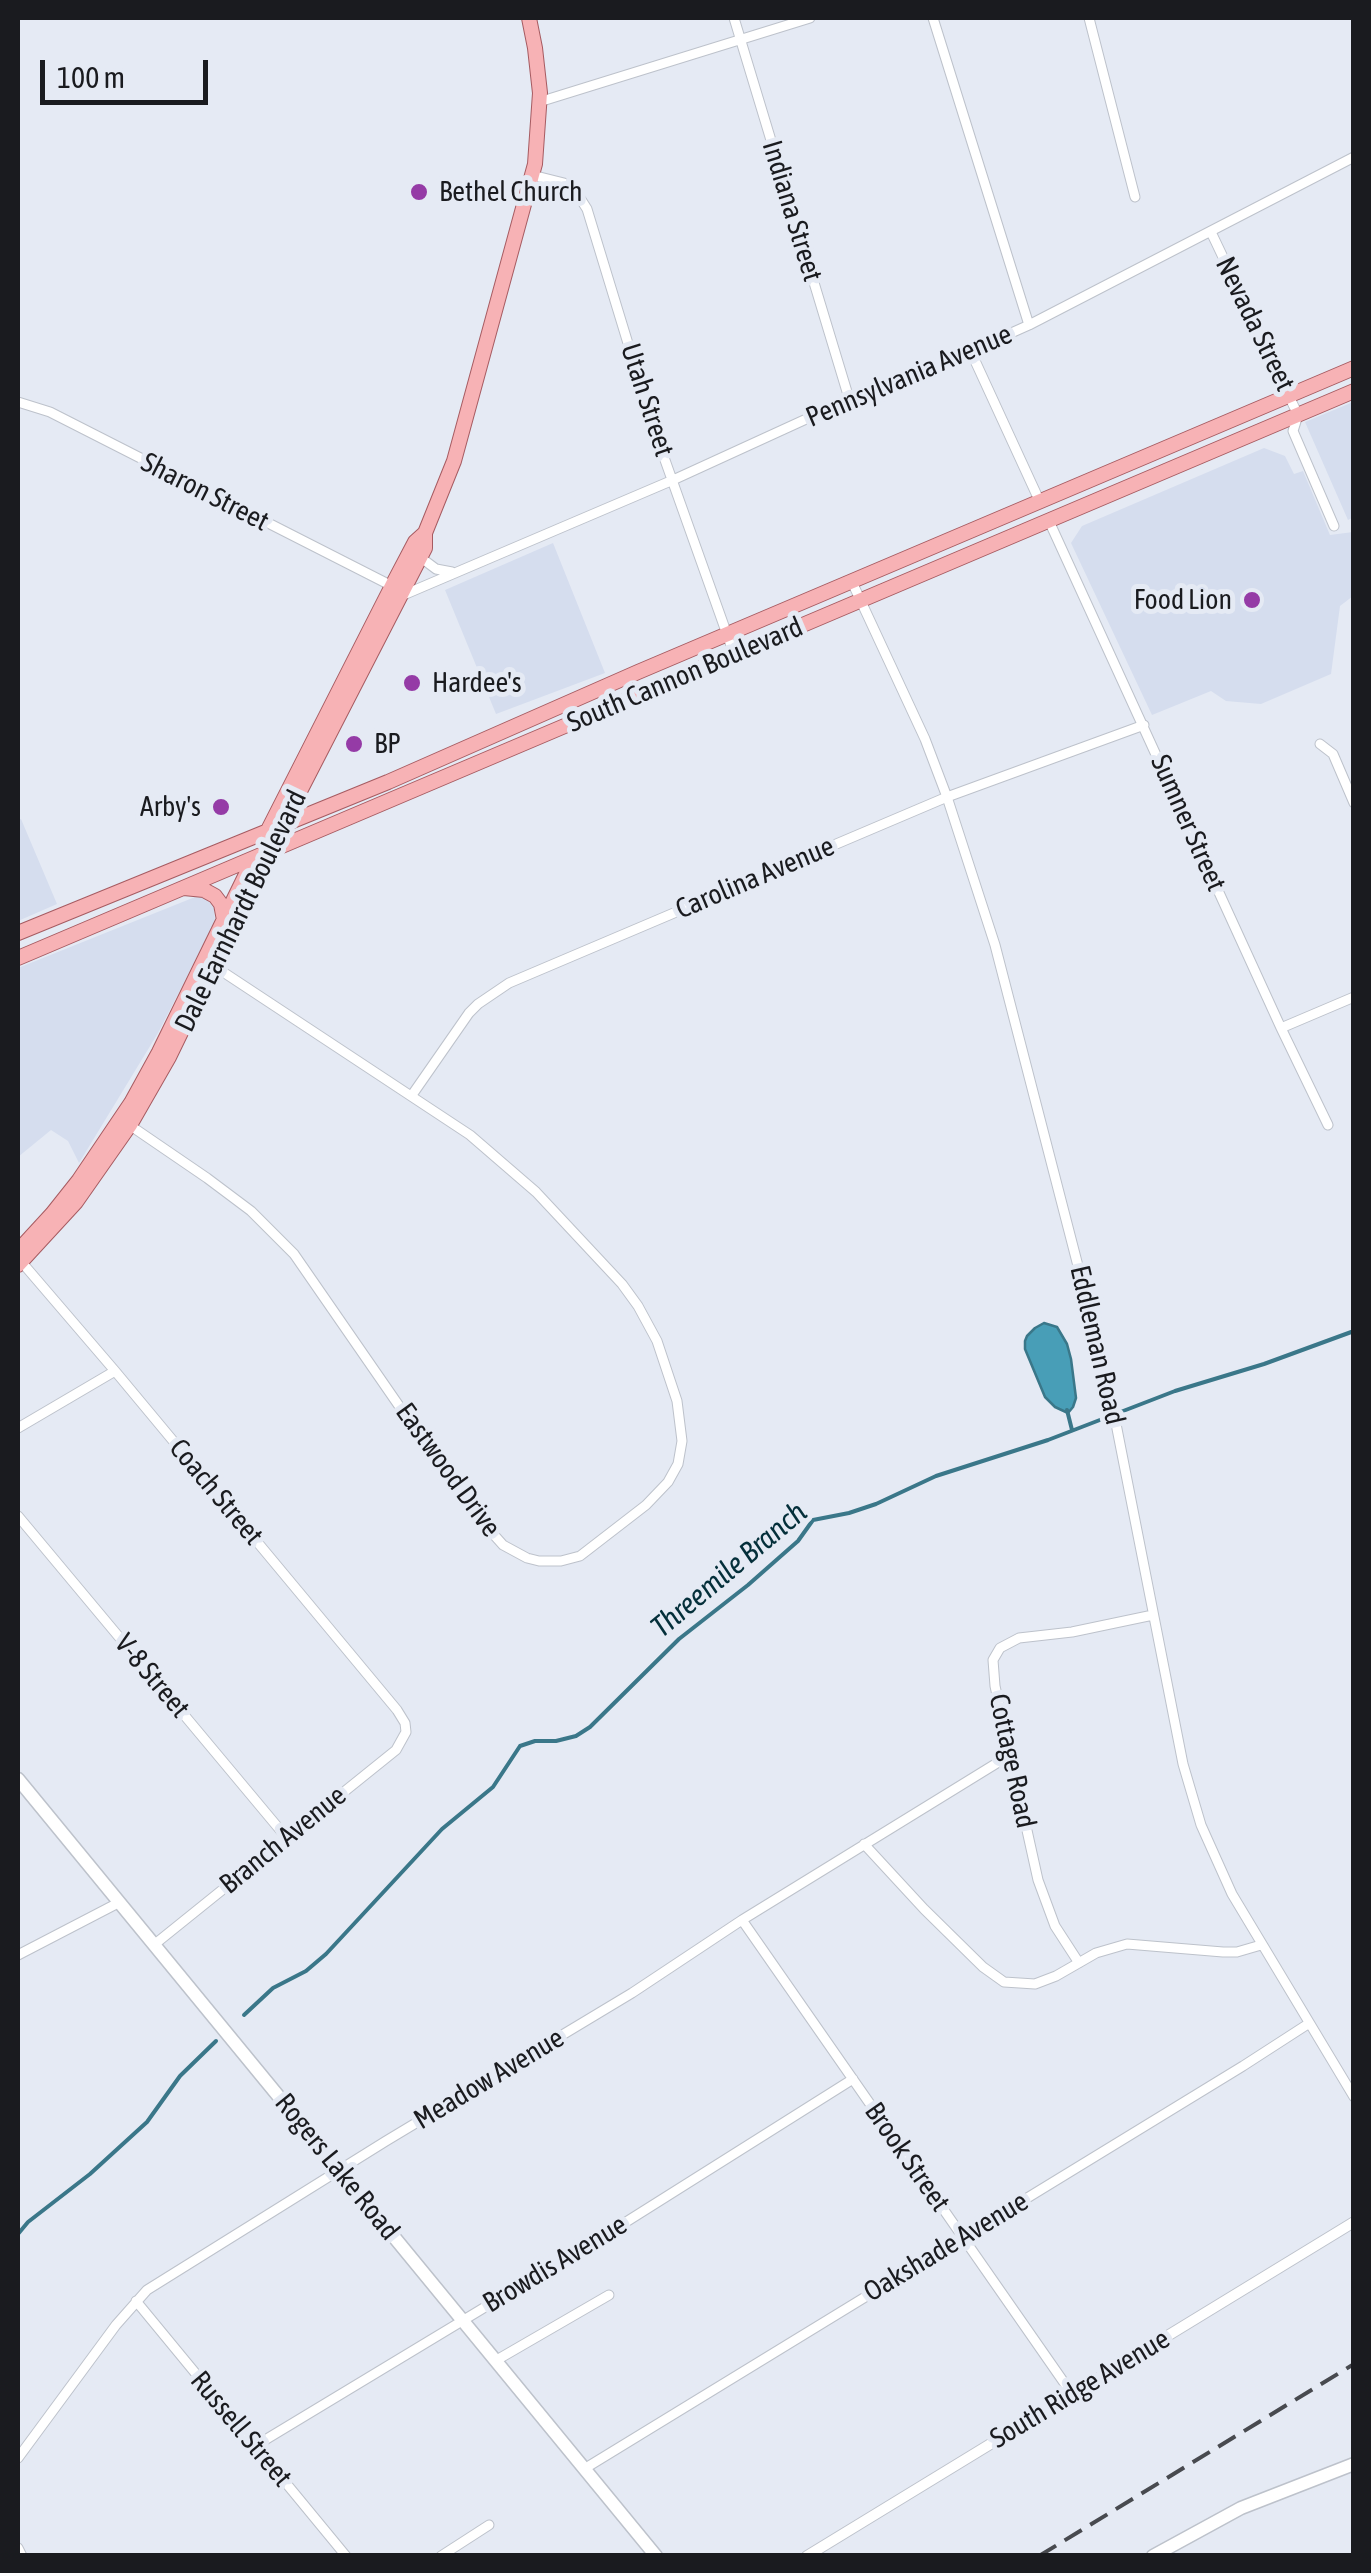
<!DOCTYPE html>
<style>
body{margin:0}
#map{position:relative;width:1371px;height:2573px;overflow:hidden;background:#e5eaf4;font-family:"Asap Condensed",sans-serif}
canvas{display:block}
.frame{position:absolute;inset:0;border:20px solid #1a1b1f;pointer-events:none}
.scale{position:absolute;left:40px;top:60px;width:168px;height:45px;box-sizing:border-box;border:5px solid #1a1b1f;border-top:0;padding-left:12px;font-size:30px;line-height:35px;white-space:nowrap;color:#1a1b1f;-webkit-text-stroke:8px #e5eaf4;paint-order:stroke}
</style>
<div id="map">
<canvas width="1371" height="2573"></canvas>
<div class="frame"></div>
<div class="scale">100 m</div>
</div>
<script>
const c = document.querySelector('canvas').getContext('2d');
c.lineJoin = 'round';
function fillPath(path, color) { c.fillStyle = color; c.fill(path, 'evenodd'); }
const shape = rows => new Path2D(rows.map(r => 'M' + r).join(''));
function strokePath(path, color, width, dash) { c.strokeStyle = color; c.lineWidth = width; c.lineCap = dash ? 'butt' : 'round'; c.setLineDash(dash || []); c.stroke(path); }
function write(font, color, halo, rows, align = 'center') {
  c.font = font + ' "Asap Condensed",sans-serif'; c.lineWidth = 10; c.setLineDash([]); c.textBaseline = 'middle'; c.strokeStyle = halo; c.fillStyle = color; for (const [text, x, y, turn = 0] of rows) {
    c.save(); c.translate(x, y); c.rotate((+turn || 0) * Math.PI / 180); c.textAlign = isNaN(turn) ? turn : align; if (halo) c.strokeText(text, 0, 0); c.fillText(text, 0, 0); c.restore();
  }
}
const built = shape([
 [1353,402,1354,517,1348,520,1305,422],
 [1264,448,1285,456,1294,474,1303,471,1330,535,1353,532,1353,596,1340,606,1331,674,1261,704,1226,701,1211,691,1152,715,1071,543,1082,526],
 [553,543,605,673,496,714,445,590],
 [21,819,57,904,18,921,18,820],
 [195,897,206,898,214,908,215,922,158,1033,79,1163,68,1141,51,1130,18,1157,18,968]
]);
const water = shape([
 [1044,1323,1057,1327,1067,1344,1071,1359,1076,1398,1073,1407,1068,1413,1055,1407,1045,1397,1025,1349,1025,1341,1027,1336,1035,1328,1044,1323]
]);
const stream = shape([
 [1067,1410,1072,1430],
 [244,2015,273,1988,306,1971,326,1954,442,1829,493,1787,520,1746,535,1741,556,1741,576,1736,590,1727,679,1639,748,1585,798,1541,813,1520,849,1513,876,1504,936,1476,1048,1440,1175,1391,1264,1364,1354,1331],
 [18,2234,28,2222,90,2174,147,2122,180,2076,216,2041]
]);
const minor = shape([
 [734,18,851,405],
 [933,18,1029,325],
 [1089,18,1135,197],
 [539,102,810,18],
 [532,175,564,183,580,198,587,209,655,432,734,654],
 [1211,232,1298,415,1293,431,1334,526],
 [971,352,1040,502],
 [18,402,50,412,392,586],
 [1049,521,1281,1028,1328,1125],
 [420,557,436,569,452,572],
 [852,582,925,739,947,797,995,945,1107,1378,1183,1764,1201,1825,1232,1894,1354,2097],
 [401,596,673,480,815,415,828,415,1029,325,1354,157],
 [1320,744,1333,754,1354,803],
 [1281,1028,1354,997],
 [412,1095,469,1013,478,1004,509,983,947,797,1144,725],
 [128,1124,207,1178,251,1211,294,1254,469,1507,503,1545,527,1558,539,1561,561,1561,580,1556,646,1505,668,1482,678,1464,682,1441,677,1401,657,1341,638,1306,622,1284,536,1192,470,1135,214,966],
 [19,1259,115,1371,397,1710,405,1723,406,1732,396,1750,155,1944],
 [18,1428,115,1371],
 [18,1516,286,1837],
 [864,1844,924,1909,983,1967,1004,1982,1035,1984,1056,1976,1096,1953,1127,1944,1223,1952,1237,1952,1261,1945],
 [742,1920,1072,2394],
 [18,1955,120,1902],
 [1079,1963,1055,1926,1038,1880,995,1686,993,1660,1000,1648,1019,1638,1072,1632,1153,1615],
 [136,2301,346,2556],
 [495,2361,609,2295],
 [255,2446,626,2222,853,2079],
 [18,2458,116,2325,147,2290,386,2141,632,1993,742,1920,1010,1755],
 [584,2469,1243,2066,1308,2024],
 [18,2548,22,2556],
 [441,2556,489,2525]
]);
const tertiary = shape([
 [807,2556,1354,2222]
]);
const secondary = shape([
 [18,1779,656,2556],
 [1153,2556,1241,2508,1354,2464]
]);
const primary = shape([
 [281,828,425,548,425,533],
 [266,834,395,580,415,542,425,533,454,461,535,164,540,93,535,48,529,18],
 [184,888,204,890,215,896,221,904,224,920],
 [18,933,388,782,638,672,1354,368],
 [18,958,1354,391],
 [18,1251,52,1214,79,1180,131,1103,159,1052,254,858],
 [18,1265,76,1202,130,1125,169,1057,269,851]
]);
const rail = shape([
 [1039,2556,1354,2364]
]);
const markers = [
 [419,192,10,"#953ba6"],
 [1252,600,10,"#953ba6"],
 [412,683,10,"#953ba6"],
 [354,744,10,"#953ba6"],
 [221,807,10,"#953ba6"]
];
const poiNames = [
 ["Bethel Church",439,192],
 ["Food Lion",1232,600,"right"],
 ["Hardee's",432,683],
 ["BP",374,744],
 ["Arby's",201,807,"right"]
];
const streetNames = [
 ["Indiana Street",792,211,73],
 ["Nevada Street",1255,324,64],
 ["Pennsylvania Avenue",909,376,-23],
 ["Utah Street",647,400,72],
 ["Sharon Street",205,492,27],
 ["South Cannon Boulevard",685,675,-23],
 ["Sumner Street",1188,823,66],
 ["Carolina Avenue",755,878,-23],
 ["Dale Earnhardt Boulevard",241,911,-64],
 ["Eddleman Road",1097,1345,77],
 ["Eastwood Drive",448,1470,54],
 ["Coach Street",216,1492,50],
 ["V-8 Street",152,1676,50],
 ["Cottage Road",1012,1761,78],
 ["Branch Avenue",283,1840,-39],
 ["Meadow Avenue",489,2079,-31],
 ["Brook Street",907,2157,55],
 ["Rogers Lake Road",337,2167,51],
 ["Oakshade Avenue",946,2247,-31],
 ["Browdis Avenue",555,2264,-31],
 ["South Ridge Avenue",1080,2389,-31],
 ["Russell Street",241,2429,50]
];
const waterNames = [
 ["Threemile Branch",729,1570,-40]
];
fillPath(built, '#d5ddee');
fillPath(water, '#489eb7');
strokePath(water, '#3a7789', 2.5);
strokePath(stream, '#3a7789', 4);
strokePath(minor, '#bdc2cb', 11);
strokePath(tertiary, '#bdc2cb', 12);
strokePath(secondary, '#bdc2cb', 15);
strokePath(primary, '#a65b61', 16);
strokePath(minor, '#fff', 9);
strokePath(tertiary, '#fff', 10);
strokePath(secondary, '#fff', 12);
strokePath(primary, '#f7b2b5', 14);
strokePath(rail, '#484a4f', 4, [20, 10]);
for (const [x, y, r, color] of markers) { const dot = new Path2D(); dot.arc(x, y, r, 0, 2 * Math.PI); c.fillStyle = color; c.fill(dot); strokePath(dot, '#e5eaf4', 4); }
write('28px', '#1a1b1f', '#e5eaf4', poiNames, 'left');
write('28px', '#1a1b1f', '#e5eaf4', streetNames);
write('italic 30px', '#042f3a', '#e5eaf4', waterNames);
</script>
